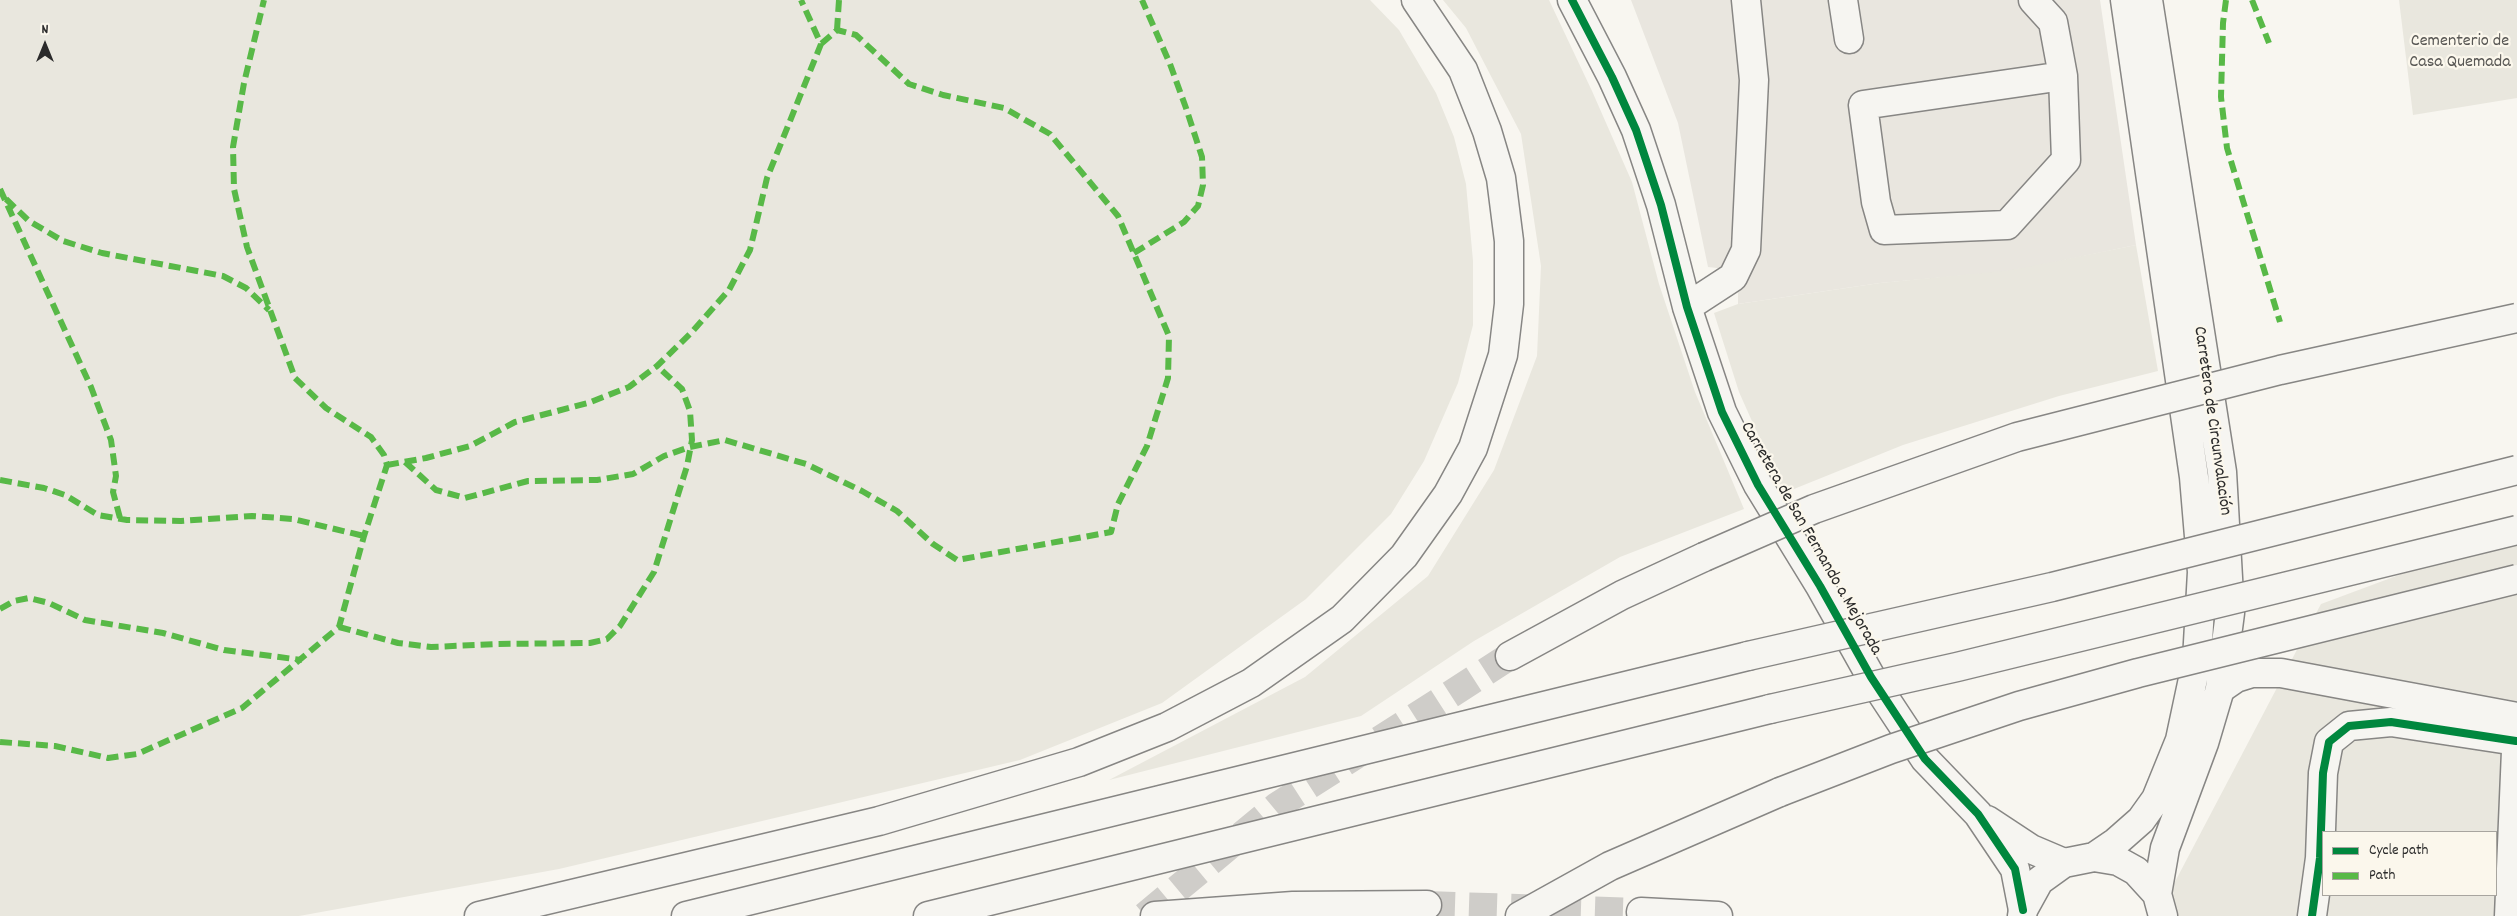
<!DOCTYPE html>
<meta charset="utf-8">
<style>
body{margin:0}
#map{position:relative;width:2517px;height:916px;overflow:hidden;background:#f8f6f0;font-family:Dekko,sans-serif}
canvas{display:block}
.legend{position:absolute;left:2322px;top:831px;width:175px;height:65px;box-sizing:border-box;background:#fbf7ec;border:1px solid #a8a59f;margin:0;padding:6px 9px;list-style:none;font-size:15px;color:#2b2b2b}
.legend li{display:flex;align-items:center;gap:10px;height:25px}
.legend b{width:25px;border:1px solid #a8a59f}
.north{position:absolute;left:20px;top:20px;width:50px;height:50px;-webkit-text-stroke:4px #fbf7ec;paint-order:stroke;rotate:0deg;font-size:14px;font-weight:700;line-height:20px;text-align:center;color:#2b2b2b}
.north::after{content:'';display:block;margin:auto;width:18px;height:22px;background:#2b2b2b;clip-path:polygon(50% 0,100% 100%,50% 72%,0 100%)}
</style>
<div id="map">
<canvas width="2517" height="916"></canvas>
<ul class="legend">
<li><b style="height:6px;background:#00873e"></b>Cycle path</li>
<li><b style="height:6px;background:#58b947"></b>Path</li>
</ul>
<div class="north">N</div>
</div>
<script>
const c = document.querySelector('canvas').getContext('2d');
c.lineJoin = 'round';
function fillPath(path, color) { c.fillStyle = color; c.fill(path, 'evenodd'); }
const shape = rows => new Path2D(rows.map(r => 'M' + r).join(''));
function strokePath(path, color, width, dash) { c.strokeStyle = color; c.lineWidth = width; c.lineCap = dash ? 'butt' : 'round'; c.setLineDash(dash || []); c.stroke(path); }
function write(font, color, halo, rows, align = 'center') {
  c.font = font + ' Dekko,sans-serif'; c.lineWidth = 4.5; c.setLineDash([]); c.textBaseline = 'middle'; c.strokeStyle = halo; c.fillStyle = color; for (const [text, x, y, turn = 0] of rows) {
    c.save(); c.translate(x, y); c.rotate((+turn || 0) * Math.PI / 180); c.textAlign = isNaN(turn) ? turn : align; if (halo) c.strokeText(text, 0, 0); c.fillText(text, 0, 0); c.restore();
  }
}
const built = shape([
 [1631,0,2100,0,2136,245,2012,271,1880,283,1738,304,1738,286,1726,269,1708,267,1678,123]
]);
const green = shape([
 [0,0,1370,0,1399,30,1436,93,1454,137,1466,184,1473,261,1473,325,1458,383,1424,461,1391,514,1306,599,1162,703,1020,760,559,869,299,916,0,916],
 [1443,0,1549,0,1592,91,1632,182,1659,284,1695,392,1744,509,1620,557,1474,641,1361,716,1109,780,1305,677,1428,576,1494,470,1537,356,1541,266,1521,134,1466,28],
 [2399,0,2517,0,2517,98,2413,115],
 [2136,245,2158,371,2059,396,1903,445,1784,493,1739,392,1714,313,1738,304,1880,283,2012,270],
 [2517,531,2517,916,2157,916,2321,604],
 [2323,832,2496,832,2496,895,2323,895]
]);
const highwayTunnel = shape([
 [1427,905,1641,912],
 [1145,916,1277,806,1510,656]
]);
const minor = shape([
 [1572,0,1612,77,1636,130,1661,205,1687,307,1722,412,1758,485,1820,586,1871,677,1925,759,1978,814,2015,869,2023,910],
 [1843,0,1849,39],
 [2033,0,2053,22,2063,76,2066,160,2007,225,1884,230,1876,202,1863,105,2063,76],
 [1687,307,1733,277,1746,250,1754,80,1746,0],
 [2220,689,2236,678,2252,673,2281,673,2517,717],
 [1987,820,2031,849,2064,863],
 [2312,916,2320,858,2323,773,2329,742,2349,726,2391,722,2516,741],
 [2509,916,2517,727]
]);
const major = shape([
 [2148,0,2222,472,2230,613,2220,689,2204,743,2165,848,2157,894],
 [2094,857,2116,842,2141,820,2156,799,2180,740,2197,660,2202,572,2194,477,2125,0],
 [2022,916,2023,910,2039,881,2064,863,2094,857,2118,861,2136,871,2157,894,2163,916]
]);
const highway = shape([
 [1510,656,1622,595,1704,557],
 [1641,912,1718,916],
 [479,916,879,821,1079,762,1167,727,1251,683,1342,619,1404,556,1448,494,1473,448,1503,355,1509,304,1509,241,1501,178,1487,131,1463,70,1416,0],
 [686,916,1748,656],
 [928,916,1770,709],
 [1155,916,1293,906,1427,905],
 [1520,916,1610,866,1780,792]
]);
const highwayBridge = shape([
 [1704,557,1814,509,2017,437,2280,370,2517,318],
 [1748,656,2052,587,2517,470],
 [1770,709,1957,667,2517,530],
 [1780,792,1891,749,2019,706,2138,673,2517,579]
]);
const quiet = shape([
 [2226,0,2223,23,2221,97,2227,148,2280,322],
 [2252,0,2269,43],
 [837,30,839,0],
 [0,189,91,387,111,440,116,476,113,492,120,518],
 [6,199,29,221,63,241,102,253,223,276,246,288,269,310],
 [1134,253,1184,222,1198,206,1203,185,1202,157,1186,108,1170,64,1142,0],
 [405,462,436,490,465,498,528,481,597,480,633,474,664,456,690,447,725,440,806,464,862,491,897,511,933,544,957,560,1111,532,1118,504,1147,446,1168,378,1169,336,1118,216,1050,134,1004,108,943,95,909,84,856,35,837,30,821,44],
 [387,465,426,458,470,446,515,422,588,403,629,387,657,366,692,332,729,290,750,250,767,178,821,44,801,0],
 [0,480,44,488,65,495,98,515,127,520,181,521,252,516,293,519,364,536],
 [0,609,14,601,29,598,49,603,85,620,163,633,224,650,302,660],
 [339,627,398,643,431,647,498,644,590,643,607,639,620,626,654,572,687,466,692,440,690,411,682,389,657,366],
 [0,742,55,746,108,758,137,754,242,708,339,627,364,536,387,465,384,455,371,437,326,408,295,378,247,247,234,189,233,147,244,83,264,0]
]);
const cycleway = shape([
 [1572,0,1612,77,1636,130,1661,205,1687,307,1722,412,1758,485,1820,586,1871,677,1925,759,1978,814,2015,869,2023,910],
 [2312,916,2320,858,2323,773,2329,742,2349,726,2391,722,2516,741]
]);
const parkNames = [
 ["Cementerio de",2460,43],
 ["Casa Quemada",2460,64]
];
const streetNames = [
 ["Carretera de Circunvalación",2211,421,82],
 ["Carretera de San Fernando a Mejorada",1810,539,60]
];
fillPath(built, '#e9e6df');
fillPath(green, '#e9e7de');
strokePath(highwayTunnel, '#cfcdc9', 28, [28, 14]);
strokePath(minor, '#878684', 31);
strokePath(major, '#878684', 31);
strokePath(highway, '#878684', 31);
strokePath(minor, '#f6f5f1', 28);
strokePath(major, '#f6f5f1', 28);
strokePath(highway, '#f6f5f1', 28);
strokePath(highwayBridge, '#878684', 31, []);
strokePath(highwayBridge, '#f6f5f1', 28);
strokePath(quiet, '#58b947', 6, [12, 6]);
strokePath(cycleway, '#00873e', 8);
write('18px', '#585754', '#fbf7ec', parkNames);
write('18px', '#2b2b2b', '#fbf7ec', streetNames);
</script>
